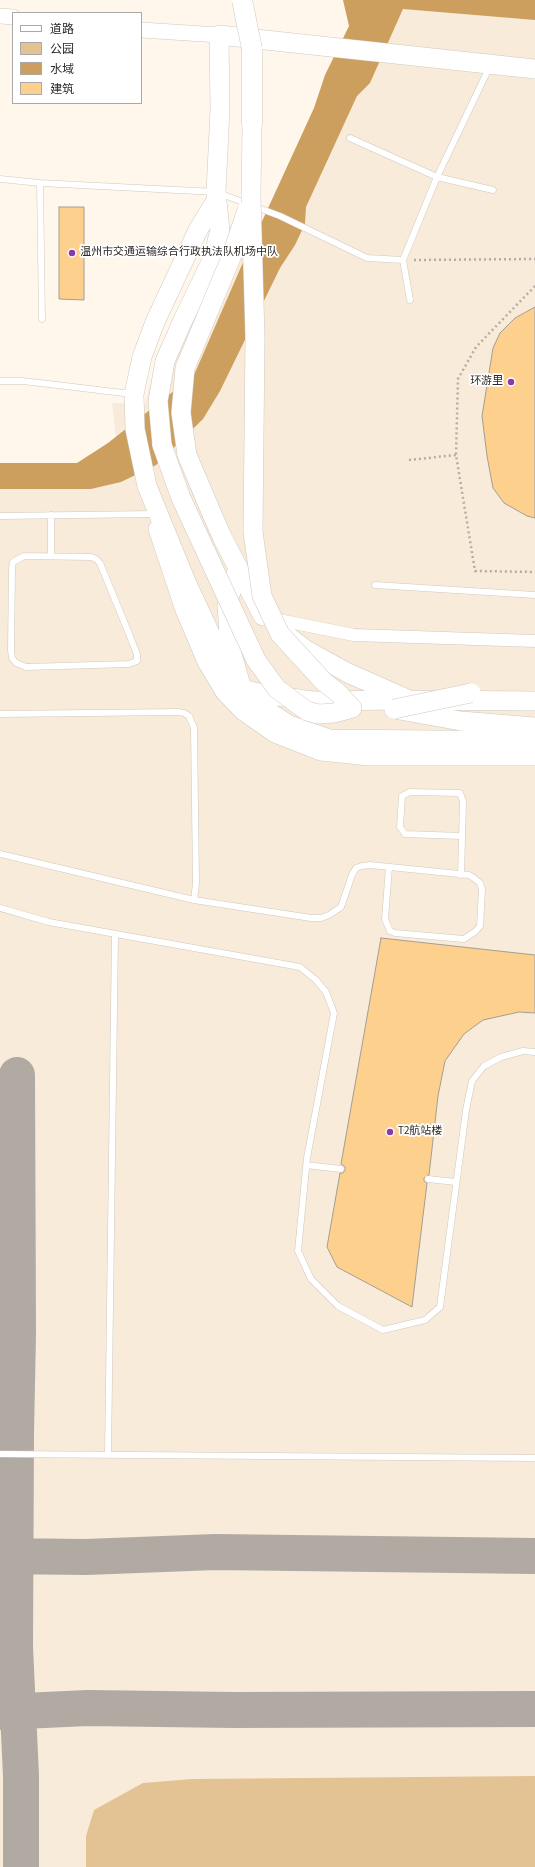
<!DOCTYPE html>
<meta charset="utf-8">
<style>
body{margin:0}
#map{position:relative;width:535px;height:1867px;overflow:hidden;background:#fff7ec;font-family:"Source Sans 3","Noto Sans SC",sans-serif}
canvas{display:block}
.legend{position:absolute;left:12px;top:12px;width:130px;height:92px;box-sizing:border-box;background:#fff;border:1px solid #aba9a8;margin:0;padding:5px 7px;list-style:none;font-size:12px;color:#2c2925}
.legend li{display:flex;align-items:center;gap:8px;height:20px}
.legend b{width:20px;border:1px solid #aba9a8}
</style>
<div id="map">
<canvas width="535" height="1867"></canvas>
<ul class="legend">
<li><b style="height:5px;background:#fff"></b>道路</li>
<li><b style="height:11px;background:#e3c294"></b>公园</li>
<li><b style="height:11px;background:#cc9f5e"></b>水域</li>
<li><b style="height:11px;background:#fed08d"></b>建筑</li>
</ul>
</div>
<script>
const c = document.querySelector('canvas').getContext('2d');
c.lineJoin = 'round';
function fillPath(path, color) { c.fillStyle = color; c.fill(path, 'evenodd'); }
const shape = rows => new Path2D(rows.map(r => 'M' + r).join(''));
function strokePath(path, color, width, dash) { c.strokeStyle = color; c.lineWidth = width; c.lineCap = dash ? 'butt' : 'round'; c.setLineDash(dash || []); c.stroke(path); }
function write(font, color, halo, rows, align = 'center') {
  c.font = font + ' "Source Sans 3","Noto Sans SC",sans-serif'; c.lineWidth = 3.5; c.setLineDash([]); c.textBaseline = 'middle'; c.strokeStyle = halo; c.fillStyle = color; for (const [text, x, y, turn = 0] of rows) {
    c.save(); c.translate(x, y); c.rotate((+turn || 0) * Math.PI / 180); c.textAlign = isNaN(turn) ? turn : align; if (halo) c.strokeText(text, 0, 0); c.fillText(text, 0, 0); c.restore();
  }
}
const built = shape([
 [403,9,535,17,535,1867,0,1867,0,489,91,489,121,482,112,403,145,404,159,351,226,238,259,238,305,224,306,207,357,96,370,83]
]);
const green = shape([
 [535,1776,535,1867,86,1867,86,1836,94,1810,143,1783,192,1779]
]);
const water = shape([
 [343,0,535,0,535,20,403,9,370,83,357,96,306,207,305,224,295,245,280,268,220,391,203,419,156,465,121,482,91,489,0,489,0,463,77,463,108,443,194,375,241,267,314,108,325,75,349,26]
]);
const taxiway = shape([
 [17,1075,18,1333,16,1433,15,1647,21,1776,21,1867],
 [0,1556,86,1557,215,1552,535,1556],
 [0,1712,88,1708,233,1710,535,1709]
]);
const building = shape([
 [59,207,84,207,84,300,59,299,59,207],
 [535,307,535,518,527,516,504,503,493,488,487,456,482,416,493,348,500,333,515,318,535,307],
 [381,938,535,955,535,1013,519,1012,483,1020,464,1034,445,1061,438,1096,429,1175,424,1178,424,1181,427,1183,412,1307,337,1267,327,1247,340,1173,343,1173,345,1170,345,1167,341,1164,381,938]
]);
const path = shape([
 [414,260,535,259],
 [535,286,476,347,458,379,456,455,475,571,535,572],
 [409,460,456,455]
]);
const service = shape([
 [350,138,437,177,493,190],
 [0,179,40,183,216,192,280,216,367,258,403,260,410,300],
 [40,183,42,319],
 [403,260,437,177,490,66],
 [0,381,23,381,132,394],
 [51,515,51,556],
 [0,516,153,514],
 [24,556,91,557,96,559,100,563,127,629,137,654,137,661,129,664,26,667,16,663,12,658,11,650,12,568,13,562,24,556],
 [375,585,535,595],
 [0,714,178,712,184,713,189,716,194,728,196,883,194,900],
 [0,854,194,900,311,918,321,918,329,915,341,907,352,875,356,868,362,866,370,865,469,875,474,878,480,883,482,889,480,926,476,931,464,939,395,933,390,931,385,919,389,867],
 [461,875,463,801,460,793,410,792,402,796,400,827,405,834,461,836],
 [0,908,49,922,300,967,316,980,326,992,334,1013,307,1158,298,1251,311,1279,338,1306,383,1330,425,1320,440,1307,466,1110,472,1081,484,1066,501,1057,523,1051,535,1052],
 [306,1165,341,1169],
 [428,1179,456,1182],
 [0,1454,535,1458],
 [108,1455,115,934]
]);
const minor = shape([
 [269,618,354,635,535,641]
]);
const tertiary = shape([
 [0,16,13,17],
 [141,30,219,35]
]);
const secondary = shape([
 [157,529,184,610,206,662,224,692,242,711,275,734,321,752,369,757,535,757]
]);
const primary = shape([
 [251,197,252,124],
 [217,199,198,230,155,322,142,357,134,394,135,429,147,486,187,584,222,659,237,683,258,705,289,725,329,739,535,741],
 [162,445,158,401,165,361,183,320,212,260,220,230,216,192,220,109,219,35,535,69],
 [212,514,222,537,263,616],
 [238,567,227,606,230,647,242,689,263,694,312,701,401,700],
 [289,637,306,650,348,673,409,700,535,701],
 [394,709,461,721,535,727]
]);
const trunk = shape([
 [252,124,252,49]
]);
const primaryBridge = shape([
 [162,445,181,498,256,660,277,689,307,711,318,714,334,713,352,708,338,693,324,682,280,634,262,596,253,532,255,337,251,197],
 [212,514,187,455,181,413,185,368,232,255,247,210],
 [394,709,471,693]
]);
const trunkBridge = shape([
 [242,0,252,49]
]);
const markers = [
 [72,253,4,"#8a39a9"],
 [511,382,4,"#8a39a9"],
 [390,1132,4,"#8a39a9"]
];
const poiNames = [
 ["温州市交通运输综合行政执法队机场中队",80,253],
 ["环游里",503,382,"right"],
 ["T2航站楼",398,1132]
];
fillPath(built, '#f8ebda');
fillPath(green, '#e3c294');
fillPath(water, '#cc9f5e');
strokePath(taxiway, '#b0aaa2', 36);
fillPath(building, '#fed08d');
strokePath(building, '#a59e94', 1);
strokePath(service, '#d0c8be', 7);
strokePath(minor, '#d0c8be', 13);
strokePath(tertiary, '#d0c8be', 16);
strokePath(secondary, '#d0c8be', 18);
strokePath(primary, '#d0c8be', 20);
strokePath(trunk, '#d0c8be', 21);
strokePath(path, '#b4ada5', 2.5, [2, 3]);
strokePath(service, '#fff', 6);
strokePath(minor, '#fff', 12);
strokePath(tertiary, '#fff', 15);
strokePath(secondary, '#fff', 17);
strokePath(primary, '#fff', 19);
strokePath(trunk, '#fff', 20);
strokePath(primaryBridge, '#d0c8be', 20, []);
strokePath(trunkBridge, '#d0c8be', 21, []);
strokePath(primaryBridge, '#fff', 19);
strokePath(trunkBridge, '#fff', 20);
for (const [x, y, r, color] of markers) { const dot = new Path2D(); dot.arc(x, y, r, 0, 2 * Math.PI); c.fillStyle = color; c.fill(dot); strokePath(dot, '#fff', 1.5); }
write('11px', '#2c2925', '#fff', poiNames, 'left');
</script>
